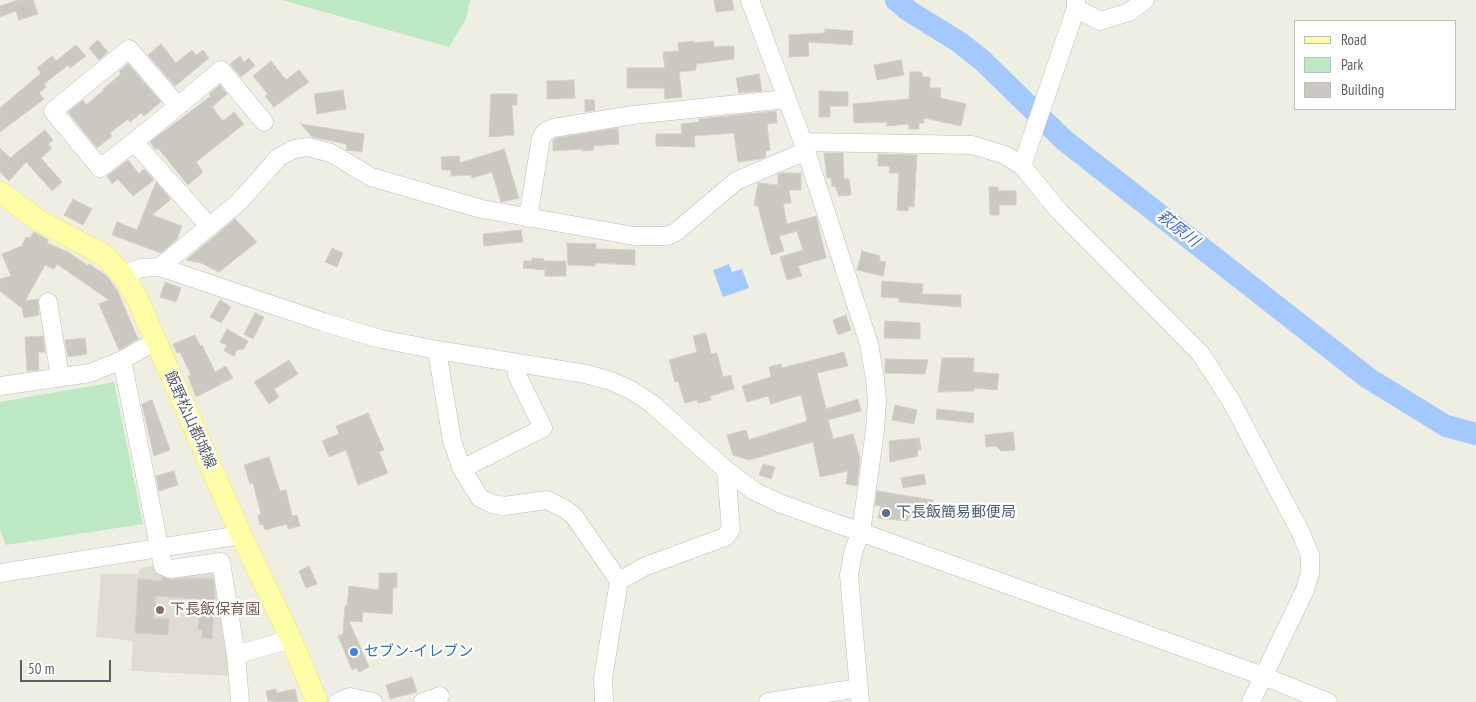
<!DOCTYPE html>
<meta charset="utf-8">
<style>
body{margin:0}
#map{position:relative;width:1476px;height:702px;overflow:hidden;background:#efeee3;font-family:"PT Sans Narrow",sans-serif}
canvas{display:block}
.legend{position:absolute;left:1294px;top:20px;width:162px;height:90px;box-sizing:border-box;background:#fff;border:1px solid #bdbfc1;margin:0;padding:6px 9px;list-style:none;font-size:15px;color:#5b5e65}
.legend li{display:flex;align-items:center;gap:10px;height:25px}
.legend b{width:25px;border:1px solid #bdbfc1}
.scale{position:absolute;left:20px;top:660px;width:91px;height:22px;box-sizing:border-box;border:2px solid #5b5e65;border-top:0;padding-left:6px;font-size:15px;line-height:18px;white-space:nowrap;color:#5b5e65;-webkit-text-stroke:4px #fff;paint-order:stroke}
</style>
<div id="map">
<canvas width="1476" height="702"></canvas>
<ul class="legend">
<li><b style="height:6px;background:#fffea8"></b>Road</li>
<li><b style="height:14px;background:#bde8c4"></b>Park</li>
<li><b style="height:14px;background:#cac8c0"></b>Building</li>
</ul>
<div class="scale">50 m</div>
</div>
<script>
const c = document.querySelector('canvas').getContext('2d');
c.lineJoin = 'round';
function fillPath(path, color) { c.fillStyle = color; c.fill(path, 'evenodd'); }
const shape = rows => new Path2D(rows.map(r => 'M' + r).join(''));
function strokePath(path, color, width, dash) { c.strokeStyle = color; c.lineWidth = width; c.lineCap = dash ? 'butt' : 'round'; c.setLineDash(dash || []); c.stroke(path); }
function write(font, color, halo, rows, align = 'center') {
  c.font = font + ' "PT Sans Narrow","Noto Sans JP",sans-serif'; c.lineWidth = 4.5; c.setLineDash([]); c.textBaseline = 'middle'; c.strokeStyle = halo; c.fillStyle = color; for (const [text, x, y, turn = 0] of rows) {
    c.save(); c.translate(x, y); c.rotate((+turn || 0) * Math.PI / 180); c.textAlign = isNaN(turn) ? turn : align; if (halo) c.strokeText(text, 0, 0); c.fillText(text, 0, 0); c.restore();
  }
}
const education = shape([
 [154,566,165,573,214,567,233,676,131,671,133,641,96,637,101,574,138,574,140,568]
]);
const green = shape([
 [282,0,470,0,466,19,449,47],
 [114,382,143,524,6,545,0,530,0,402]
]);
const water = shape([
 [729,264,732,272,742,269,749,288,723,297,713,270]
]);
const river = shape([
 [896,0,909,11,959,42,982,60,1064,140,1368,378,1446,426,1476,434]
]);
const building = shape([
 [18,0,33,0,38,14,19,20,16,11,0,17,0,6,18,0],
 [714,0,732,0,734,10,716,12,714,0],
 [825,29,853,31,852,45,808,42,809,56,789,57,789,35,825,33,825,29],
 [98,40,108,52,99,60,89,48,98,40],
 [693,41,694,43,714,41,714,47,734,46,734,59,696,64,696,70,679,72,682,97,665,99,664,88,627,88,627,68,665,68,663,52,679,51,678,43,693,41],
 [161,44,176,63,192,50,196,55,203,50,209,58,175,86,148,55,161,44],
 [76,45,86,56,70,68,68,65,44,84,46,87,39,93,44,99,0,132,0,108,41,73,37,68,52,56,56,61,76,45],
 [240,56,244,62,249,58,255,66,241,77,230,64,240,56],
 [901,60,904,75,877,80,874,65,901,60],
 [271,61,286,80,299,70,309,82,274,107,265,96,268,94,253,76,271,61],
 [128,64,161,102,144,116,141,113,130,122,128,119,110,133,112,136,97,148,68,112,83,100,86,105,104,90,103,89,121,74,119,71,128,64],
 [910,72,922,72,922,77,930,77,930,88,941,88,940,98,966,104,961,126,924,118,924,123,919,123,919,129,909,129,909,124,887,126,887,122,854,123,853,104,909,99,910,72],
 [759,74,762,91,739,93,736,78,759,74],
 [574,80,575,98,547,99,547,81,574,80],
 [220,85,227,94,212,107,223,121,234,112,244,124,196,162,203,172,188,185,158,148,156,150,150,142,211,96,209,94,220,85],
 [343,90,346,109,317,114,314,94,343,90],
 [819,91,848,92,848,106,830,106,830,117,819,117,819,91],
 [491,94,517,94,517,105,512,105,514,135,489,137,491,94],
 [585,100,594,100,595,110,585,112,585,100],
 [776,111,777,123,767,124,770,150,765,151,766,157,760,159,738,162,734,133,694,136,695,147,656,146,656,134,682,134,681,124,699,122,699,119,776,111],
 [301,124,364,134,362,152,347,150,346,144,312,137,301,124],
 [618,128,619,144,593,146,594,150,583,151,583,149,553,151,553,140,556,138,618,128],
 [45,130,53,140,48,144,52,148,41,158,62,182,52,191,26,162,9,181,0,172,0,148,10,158,45,130],
 [504,149,519,198,501,202,492,172,472,178,471,175,451,176,451,170,442,170,441,157,459,156,460,163,504,149],
 [824,153,843,153,844,179,849,179,851,195,839,196,835,186,832,187,831,178,827,178,824,153],
 [878,154,917,155,914,207,909,206,908,211,897,210,899,173,889,173,890,166,878,166,878,154],
 [128,160,139,174,144,169,154,180,133,196,118,179,112,184,107,176,128,160],
 [782,173,801,173,801,190,789,190,791,203,783,204,787,224,816,216,826,258,798,266,802,276,787,280,780,257,803,250,797,231,779,236,784,251,771,255,758,206,754,205,758,183,778,185,778,174,782,173],
 [156,182,171,199,152,215,182,226,177,239,161,253,112,235,117,222,137,230,156,182],
 [989,187,998,187,998,191,1016,191,1016,205,999,205,999,215,990,215,989,187],
 [73,199,92,209,83,225,64,215,73,199],
 [235,219,257,242,253,245,219,272,201,263,186,260,235,219],
 [521,230,523,242,484,246,483,234,521,230],
 [34,232,48,240,47,243,68,252,88,266,89,264,107,276,117,290,138,339,119,350,99,304,109,300,57,264,54,269,45,265,25,301,38,299,39,315,24,318,22,308,0,291,0,279,11,276,2,254,22,246,26,237,30,238,34,232],
 [567,243,596,244,596,249,635,250,635,265,595,263,595,266,568,265,567,243],
 [332,248,343,253,337,267,325,262,332,248],
 [862,251,880,256,879,261,886,262,883,276,857,270,862,251],
 [532,258,544,259,543,261,566,261,566,276,545,276,545,270,523,268,524,261,532,261,532,258],
 [882,281,923,284,922,294,961,295,961,307,899,302,899,298,881,297,882,281],
 [165,282,181,288,176,302,160,297,165,282],
 [220,300,231,307,221,323,210,317,220,300],
 [255,313,264,317,253,339,244,334,255,313],
 [846,315,851,330,838,335,833,320,846,315],
 [885,321,920,323,920,339,884,338,885,321],
 [227,329,248,341,244,349,237,350,234,356,224,351,227,345,220,342,227,329],
 [706,333,711,354,717,353,723,377,731,375,734,389,710,396,711,400,698,403,697,400,685,403,678,381,675,382,669,360,697,352,693,336,706,333],
 [195,335,200,346,202,345,215,372,226,366,233,378,196,397,188,376,191,375,180,352,177,353,173,344,195,335],
 [43,336,45,352,38,352,39,370,27,371,25,337,43,336],
 [85,338,87,354,68,357,65,340,85,338],
 [844,352,848,366,817,373,826,409,858,399,861,411,828,420,833,439,853,434,860,458,857,486,846,484,848,471,820,477,813,442,749,460,733,455,727,435,746,430,749,440,807,421,801,395,771,404,768,396,747,402,742,386,771,377,769,367,781,364,782,368,844,352],
 [942,358,974,358,973,372,999,374,997,390,974,388,974,391,938,392,942,358],
 [885,359,928,360,925,374,885,373,885,359],
 [289,360,298,374,274,389,279,397,269,404,254,382,289,360],
 [152,400,170,450,154,456,142,404,152,400],
 [895,405,917,410,914,424,892,420,895,405],
 [937,409,974,413,973,423,936,419,937,409],
 [368,413,384,450,379,452,388,473,358,485,346,450,329,457,322,441,339,434,336,426,368,413],
 [1013,432,1015,450,1001,451,996,446,986,447,985,435,1013,432],
 [919,438,921,450,917,450,918,456,890,462,889,441,919,438],
 [269,457,280,491,286,490,292,516,297,515,300,526,288,529,287,524,265,530,263,524,260,525,258,515,261,514,253,483,250,484,244,465,269,457],
 [763,464,775,467,771,479,759,475,763,464],
 [174,471,178,485,159,491,156,476,174,471],
 [924,474,926,484,903,488,901,478,924,474],
 [877,491,933,500,929,520,908,517,908,521,878,518,881,506,875,505,877,491],
 [309,566,317,584,306,588,299,571,309,566],
 [379,573,397,573,397,588,393,588,392,614,363,612,362,622,349,621,369,667,359,672,357,668,352,670,338,636,343,634,345,606,347,606,349,586,379,590,379,573],
 [162,577,172,580,186,578,213,579,215,591,212,639,202,638,202,630,198,630,200,599,156,596,154,618,169,619,168,635,135,633,138,579,162,581,162,577],
 [412,677,417,692,390,699,386,685,412,677],
 [276,689,277,693,295,689,298,702,268,701,266,691,276,689]
]);
const minor = shape([
 [750,0,803,142,869,344,875,379,877,401,875,430,861,532,853,552,849,575,860,702],
 [1076,8,1100,21,1129,12,1145,0],
 [178,106,221,70,264,122],
 [134,142,178,106,129,49,53,111,100,168,134,142,209,226],
 [803,142,972,145,1005,155,1022,166,1059,211,1200,353,1230,399,1301,533,1310,555,1310,573,1305,590,1251,702],
 [1022,166,1076,8,1076,0],
 [528,218,541,138,545,132,553,128,633,115,787,99],
 [160,267,239,202,278,158,294,149,308,147,331,153,371,177,482,209,634,236,667,236,676,232,736,181,806,151],
 [123,275,141,268,160,267,323,322,381,339,437,350,586,374,611,381,631,390,651,403,726,470,754,491,779,503,1263,676,1328,702],
 [48,302,60,377],
 [156,341,122,360,163,566,171,569,221,562,236,655,240,702],
 [437,350,452,441,462,469,480,498,492,504,504,506,547,500,565,509,574,516,619,581],
 [0,386,90,373,122,360],
 [462,469,543,428,517,375,518,364],
 [0,573,241,535],
 [236,655,291,639],
 [338,702,350,697,373,702],
 [423,702,440,696],
 [604,702,603,678,619,581,646,566,725,537,731,529,726,470],
 [768,702,859,688]
]);
const major = shape([
 [0,192,38,220,104,255,123,275,137,298,241,535,291,639,317,702]
]);
const markers = [
 [886,513,5,"#5c6f8a"],
 [160,610,5,"#8d6e63"],
 [354,652,5,"#3f7fe0"]
];
const streetNames = [
 ["飯野松山都城線",190,420,66]
];
const serviceNames = [
 ["下長飯簡易郵便局",896,513]
];
const educationNames = [
 ["下長飯保育園",170,610]
];
const shopNames = [
 ["セブン-イレブン",364,652]
];
const waterNames = [
 ["萩原川",1178,229,38]
];
fillPath(education, '#dfddd2');
fillPath(green, '#bde8c4');
fillPath(water, '#a3c9ff');
strokePath(river, '#a3c9ff', 22);
fillPath(building, '#cac8c0');
strokePath(building, '#d4d1c1', 1);
strokePath(minor, '#bbbcc3', 19);
strokePath(major, '#fae450', 22);
strokePath(minor, '#fff', 18);
strokePath(major, '#fffea8', 21);
for (const [x, y, r, color] of markers) { const dot = new Path2D(); dot.arc(x, y, r, 0, 2 * Math.PI); c.fillStyle = color; c.fill(dot); strokePath(dot, '#fff', 2); }
write('15px', '#5b5e65', '#fff', streetNames);
write('15px', '#4e5e75', '#fff', serviceNames, 'left');
write('15px', '#785e54', '#fff', educationNames, 'left');
write('15px', '#366cbe', '#fff', shopNames, 'left');
write('italic 16px', '#3d6dcb', '#fff', waterNames);
</script>
